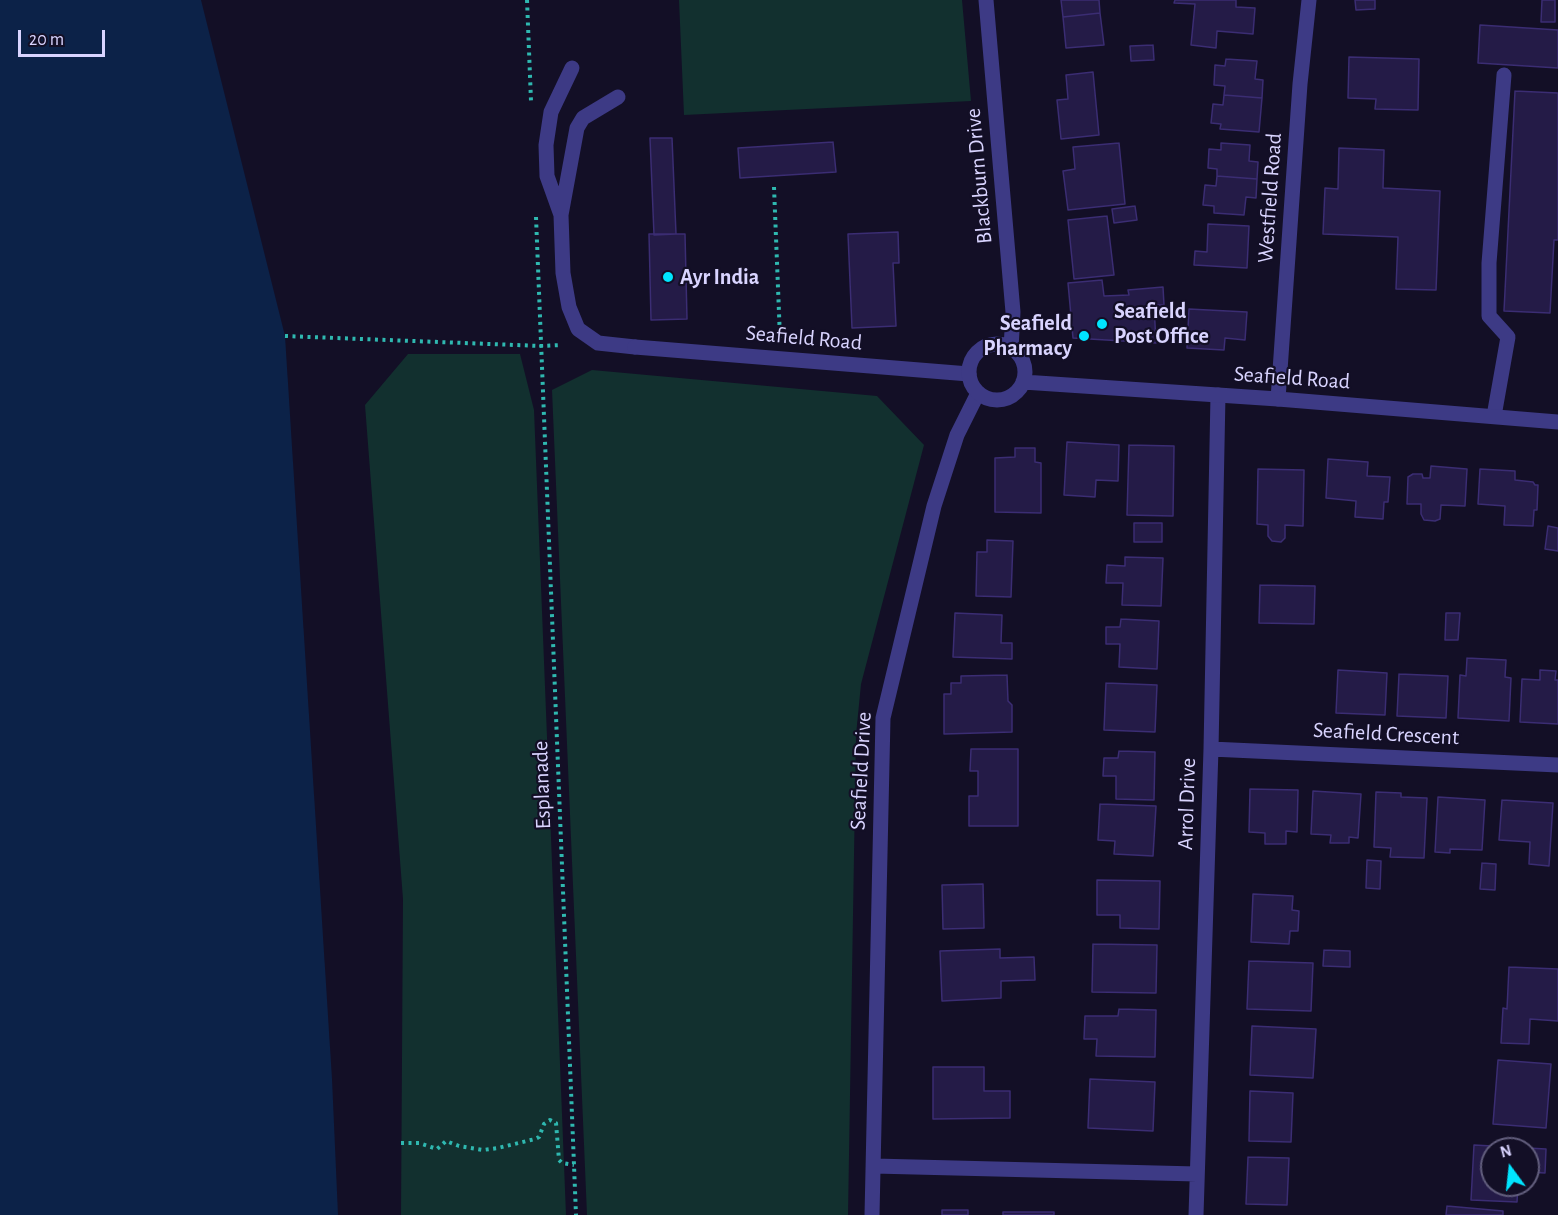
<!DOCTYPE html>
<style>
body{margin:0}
#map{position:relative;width:1558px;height:1215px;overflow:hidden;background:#130f26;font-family:"Alegreya Sans",sans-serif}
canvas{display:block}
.north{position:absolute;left:1480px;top:1137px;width:60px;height:60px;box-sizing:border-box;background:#130f26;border:2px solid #625e7d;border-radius:50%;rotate:345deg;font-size:16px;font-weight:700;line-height:24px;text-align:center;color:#d9d4ff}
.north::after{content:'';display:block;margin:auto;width:21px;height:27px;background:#00e5ff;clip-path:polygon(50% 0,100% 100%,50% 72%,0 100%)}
.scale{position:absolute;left:18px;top:30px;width:87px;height:27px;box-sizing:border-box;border:3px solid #d9d4ff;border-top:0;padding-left:8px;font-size:18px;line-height:21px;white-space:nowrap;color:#d9d4ff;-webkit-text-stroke:4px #130f26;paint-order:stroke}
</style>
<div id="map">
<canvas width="1558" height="1215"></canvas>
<div class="north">N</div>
<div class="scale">20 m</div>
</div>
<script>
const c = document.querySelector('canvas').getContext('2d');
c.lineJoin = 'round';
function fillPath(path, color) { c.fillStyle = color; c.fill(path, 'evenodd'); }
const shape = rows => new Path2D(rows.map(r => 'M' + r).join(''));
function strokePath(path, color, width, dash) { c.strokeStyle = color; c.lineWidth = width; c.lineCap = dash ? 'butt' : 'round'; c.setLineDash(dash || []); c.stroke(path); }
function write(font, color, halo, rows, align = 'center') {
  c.font = font + ' "Alegreya Sans",sans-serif'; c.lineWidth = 4.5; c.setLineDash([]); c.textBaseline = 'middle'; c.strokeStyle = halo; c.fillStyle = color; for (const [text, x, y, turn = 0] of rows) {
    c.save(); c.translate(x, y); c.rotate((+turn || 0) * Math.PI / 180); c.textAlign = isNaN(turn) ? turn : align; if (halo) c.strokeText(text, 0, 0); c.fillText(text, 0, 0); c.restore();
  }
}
const green = shape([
 [679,0,962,0,971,101,684,115],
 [408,354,520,354,534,410,566,1215,401,1215,403,899,365,405],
 [592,370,877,396,924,445,861,684,856,735,848,1215,587,1215,552,390]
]);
const water = shape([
 [0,0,201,0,285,336,332,1079,338,1215,0,1215]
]);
const building = shape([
 [1061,0,1099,0,1100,13,1063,17,1061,0],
 [1175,0,1236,0,1236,7,1255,8,1253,34,1217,31,1216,48,1191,45,1195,4,1174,3,1175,0],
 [1355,0,1375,0,1375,9,1356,10,1355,0],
 [1542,0,1555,0,1555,22,1541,22,1542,0],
 [1100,13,1104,45,1066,48,1063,17,1100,13],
 [1480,25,1558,30,1558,68,1478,63,1480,25],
 [1153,45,1154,60,1131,61,1130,46,1153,45],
 [1349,57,1419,59,1418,110,1375,109,1376,99,1348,98,1349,57],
 [1226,59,1257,61,1255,79,1263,80,1262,98,1224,95,1225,86,1214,85,1215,65,1225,66,1226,59],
 [1093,72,1099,135,1061,139,1057,100,1068,99,1066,75,1093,72],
 [1515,91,1558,93,1558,240,1554,240,1550,313,1504,311,1515,91],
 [1224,95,1262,98,1259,132,1220,129,1221,124,1211,123,1213,104,1223,105,1224,95],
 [650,138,672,138,676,234,654,235,650,138],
 [833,142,836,172,740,178,738,148,833,142],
 [1119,143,1125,204,1068,210,1063,171,1075,169,1073,147,1119,143],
 [1221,143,1250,145,1249,161,1258,162,1257,179,1217,176,1217,169,1208,168,1209,149,1221,150,1221,143],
 [1339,148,1384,150,1383,188,1440,191,1436,290,1396,289,1398,237,1323,234,1325,188,1338,189,1339,148],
 [1217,176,1257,179,1256,198,1246,197,1244,215,1214,213,1214,206,1203,205,1205,185,1216,186,1217,176],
 [1135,206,1137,220,1114,223,1112,209,1135,206],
 [1107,216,1114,275,1074,279,1068,220,1107,216],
 [1208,224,1249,226,1247,268,1194,265,1195,251,1207,252,1208,224],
 [898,232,899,263,893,263,896,326,852,328,848,234,898,232],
 [649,234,685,234,687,319,651,320,649,234],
 [1102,280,1104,296,1129,295,1128,290,1163,287,1164,305,1154,305,1156,343,1073,338,1068,283,1102,280],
 [1189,309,1247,312,1245,340,1225,338,1224,350,1187,348,1189,309],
 [1067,442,1119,445,1118,481,1096,480,1095,497,1064,495,1067,442],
 [1129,445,1174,446,1173,516,1127,515,1129,445],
 [1015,448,1035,448,1035,462,1041,463,1041,513,995,512,995,458,1015,457,1015,448],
 [1328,459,1368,462,1367,476,1390,477,1388,502,1384,502,1383,519,1355,517,1356,501,1326,498,1328,459],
 [1431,466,1467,469,1465,506,1441,505,1440,519,1435,521,1424,520,1421,514,1421,504,1407,504,1408,477,1413,474,1422,474,1423,478,1430,478,1431,466],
 [1258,469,1304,470,1303,526,1285,525,1285,538,1281,542,1272,541,1268,536,1268,525,1257,524,1258,469],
 [1480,469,1515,471,1515,480,1533,482,1535,485,1538,485,1537,510,1534,510,1533,526,1504,525,1505,506,1478,504,1480,469],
 [1134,523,1162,523,1162,542,1134,542,1134,523],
 [1548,526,1558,528,1558,551,1545,549,1548,526],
 [987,540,1013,541,1011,597,976,596,977,552,987,552,987,540],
 [1125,557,1163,558,1161,606,1122,605,1123,583,1106,583,1107,565,1125,566,1125,557],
 [1260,585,1315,586,1314,624,1259,623,1260,585],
 [955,613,1002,615,1001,643,1012,643,1012,659,953,657,955,613],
 [1446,613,1460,613,1458,640,1445,640,1446,613],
 [1121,619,1159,621,1157,669,1119,667,1120,644,1106,644,1106,627,1120,627,1121,619],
 [1467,658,1506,660,1505,677,1511,678,1509,721,1458,718,1460,675,1466,676,1467,658],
 [1338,670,1387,673,1385,715,1336,713,1338,670],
 [1540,670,1556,671,1555,680,1558,680,1558,724,1520,722,1522,679,1540,680,1540,670],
 [1399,674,1448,676,1446,718,1397,716,1399,674],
 [1007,675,1008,701,1012,705,1012,732,944,734,944,694,951,694,951,683,961,683,961,676,1007,675],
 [1106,683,1157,685,1155,732,1104,730,1106,683],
 [971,749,1018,749,1018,826,969,826,969,796,978,796,978,771,970,771,971,749],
 [1119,751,1155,752,1154,800,1116,799,1116,776,1103,776,1104,758,1118,758,1119,751],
 [1250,789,1298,790,1297,832,1286,831,1286,844,1265,844,1265,833,1249,832,1250,789],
 [1313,791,1361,794,1358,838,1349,837,1349,843,1330,843,1331,835,1311,834,1313,791],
 [1376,792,1401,793,1401,797,1427,798,1424,858,1390,857,1391,848,1374,847,1376,792],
 [1438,797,1485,800,1482,850,1450,849,1450,853,1435,852,1438,797],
 [1502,800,1553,803,1549,866,1529,864,1530,842,1499,840,1502,800],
 [1100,804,1156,806,1153,856,1114,854,1115,841,1098,840,1100,804],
 [1367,860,1381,861,1380,889,1366,888,1367,860],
 [1482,863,1496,864,1495,890,1480,889,1482,863],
 [1097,880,1160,881,1159,929,1120,928,1120,915,1097,915,1097,880],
 [983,884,984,928,943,929,942,885,983,884],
 [1253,894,1293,896,1292,910,1299,911,1298,931,1290,931,1289,944,1251,942,1253,894],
 [1093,944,1157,945,1156,993,1092,992,1093,944],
 [1000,949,1000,958,1034,957,1035,980,1001,981,1001,998,942,1001,940,951,1000,949],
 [1324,950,1350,951,1350,967,1323,966,1324,950],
 [1249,961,1313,963,1311,1011,1247,1009,1249,961],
 [1509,967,1558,969,1558,1021,1530,1019,1529,1044,1501,1043,1503,1008,1507,1009,1509,967],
 [1119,1009,1156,1010,1155,1057,1096,1056,1097,1039,1084,1039,1085,1016,1118,1016,1119,1009],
 [1252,1026,1316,1029,1313,1078,1250,1075,1252,1026],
 [1498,1060,1551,1064,1546,1128,1493,1124,1498,1060],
 [933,1067,984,1067,984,1091,1010,1091,1010,1118,933,1119,933,1067],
 [1090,1079,1155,1082,1153,1131,1088,1128,1090,1079],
 [1250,1091,1293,1093,1291,1142,1249,1141,1250,1091],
 [1474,1145,1546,1149,1545,1173,1528,1172,1528,1149,1492,1149,1492,1185,1518,1185,1517,1202,1471,1200,1474,1145],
 [1248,1157,1289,1158,1287,1205,1246,1204,1248,1157],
 [1447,1206,1503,1211,1503,1215,1446,1215,1447,1206],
 [942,1210,968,1210,968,1215,942,1215,942,1210],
 [1003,1212,1054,1212,1054,1215,1003,1215,1003,1212]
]);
const path = shape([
 [527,0,531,101],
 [774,187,780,338],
 [536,217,576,1215],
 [285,336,541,346,561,345],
 [401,1143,419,1143,437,1149,446,1141,459,1146,483,1150,498,1148,535,1139,539,1137,544,1124,550,1120,556,1123,559,1160,562,1163,574,1165]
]);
const service = shape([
 [618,97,583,118,577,128,561,215,563,273,569,307,578,329,598,343,635,347],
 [561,215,547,176,546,145,551,112,572,68],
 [1494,416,1508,337,1489,316,1489,263,1504,75]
]);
const minor = shape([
 [635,347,969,374],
 [1278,399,1300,84,1309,0],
 [1211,749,1558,765],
 [874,1166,1197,1174],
 [872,1215,883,718,934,506,957,435,978,393],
 [1196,1215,1211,749,1218,395]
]);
const tertiary = shape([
 [986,0,1013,312,1011,349],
 '969 372a28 28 0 1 1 56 0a28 28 0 1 1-56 0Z',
 [1023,382,1278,399,1558,422]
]);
const markers = [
 [668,277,6,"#00e5ff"],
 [1102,324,6,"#00e5ff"],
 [1084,336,6,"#00e5ff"]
];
const streetNames = [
 ["Blackburn Drive",979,176,-95],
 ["Westfield Road",1270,198,-86],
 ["Seafield Road",804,338,5],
 ["Seafield Road",1292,378,4],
 ["Seafield Crescent",1386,734,3],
 ["Seafield Drive",861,771,-87],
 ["Esplanade",542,785,-92],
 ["Arrol Drive",1187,804,-88]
];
const poiNames = [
 ["Ayr India",680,277],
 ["Seafield",1114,311],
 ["Post Office",1114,336],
 ["Seafield",1072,323,"right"],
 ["Pharmacy",1072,348,"right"]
];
fillPath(green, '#12302f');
fillPath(water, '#0c2248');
fillPath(building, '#241b47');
strokePath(building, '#3b2d73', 1.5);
strokePath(path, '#2fb8b0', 4, [3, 4.5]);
strokePath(service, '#3d3a85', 15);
strokePath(minor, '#3d3a85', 15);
strokePath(tertiary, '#3d3a85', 15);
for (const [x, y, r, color] of markers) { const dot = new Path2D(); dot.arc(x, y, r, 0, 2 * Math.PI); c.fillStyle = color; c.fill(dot); strokePath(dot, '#130f26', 2); }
write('22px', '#d9d4ff', '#130f26', streetNames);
write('bold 22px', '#d9d4ff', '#130f26', poiNames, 'left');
</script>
